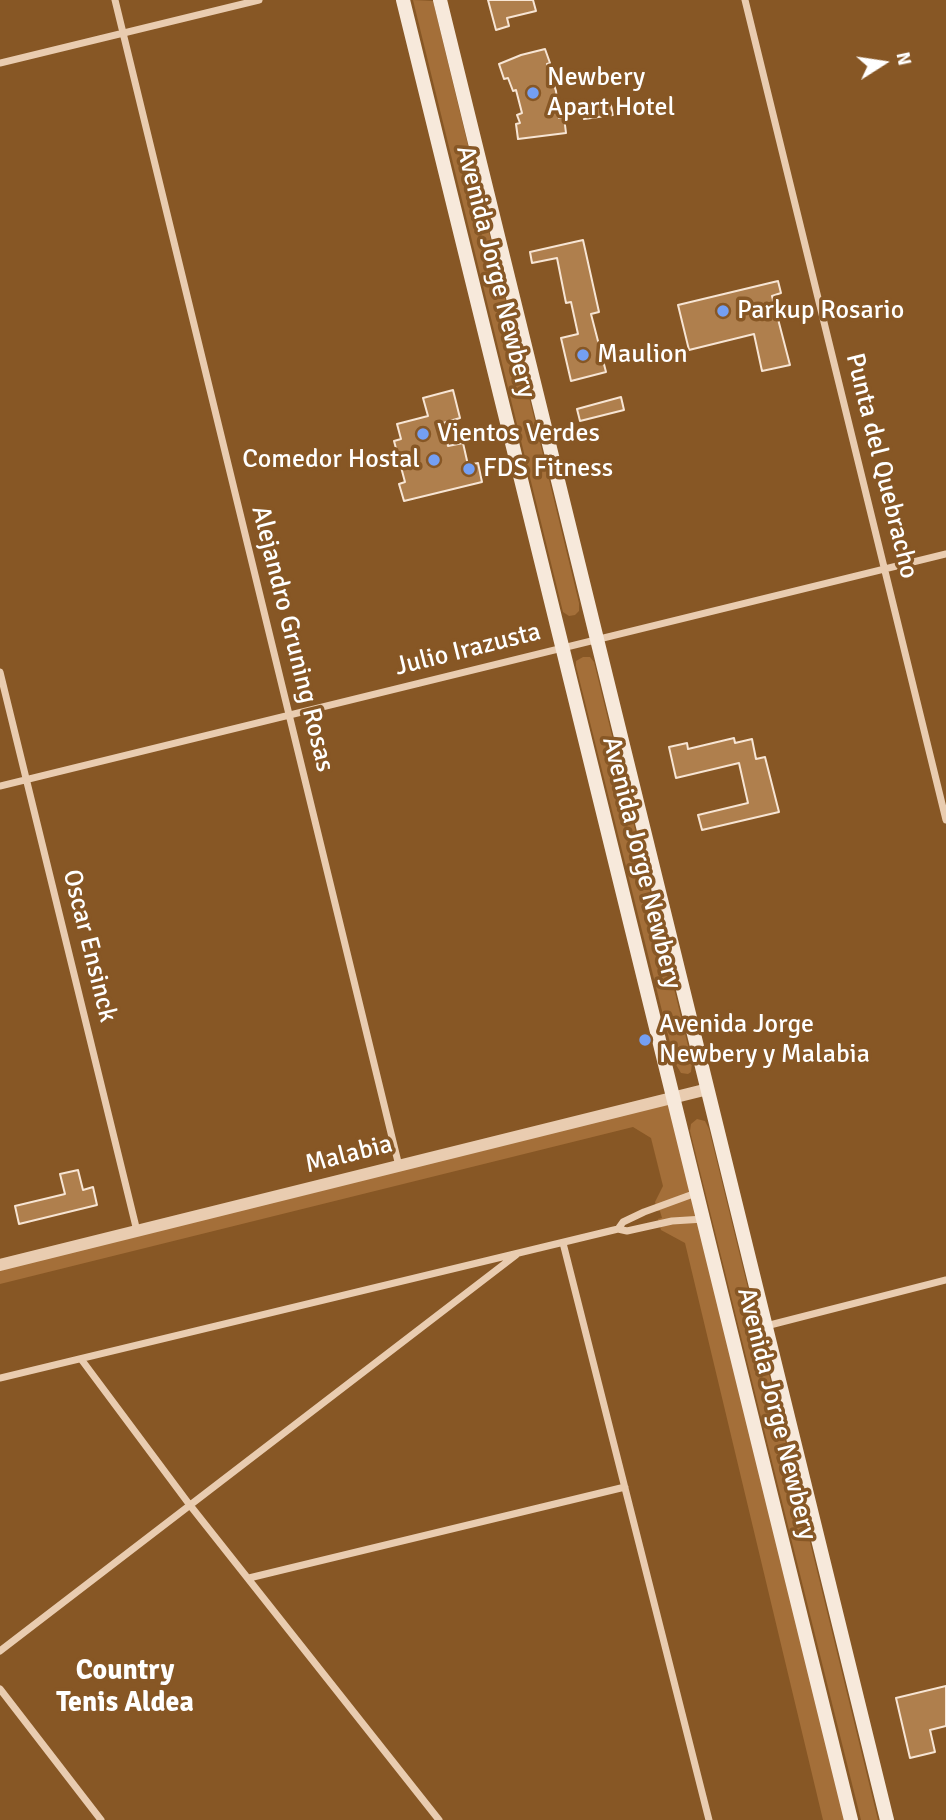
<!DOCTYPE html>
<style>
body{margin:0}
#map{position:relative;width:946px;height:1820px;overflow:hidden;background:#875725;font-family:Signika,sans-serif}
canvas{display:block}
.north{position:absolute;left:848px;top:28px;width:70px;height:70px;-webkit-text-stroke:5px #875725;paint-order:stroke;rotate:78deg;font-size:19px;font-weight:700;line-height:28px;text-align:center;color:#fff}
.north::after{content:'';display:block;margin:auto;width:24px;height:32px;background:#fff;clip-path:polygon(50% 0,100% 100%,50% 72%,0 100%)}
</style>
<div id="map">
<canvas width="946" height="1820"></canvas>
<div class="north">N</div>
</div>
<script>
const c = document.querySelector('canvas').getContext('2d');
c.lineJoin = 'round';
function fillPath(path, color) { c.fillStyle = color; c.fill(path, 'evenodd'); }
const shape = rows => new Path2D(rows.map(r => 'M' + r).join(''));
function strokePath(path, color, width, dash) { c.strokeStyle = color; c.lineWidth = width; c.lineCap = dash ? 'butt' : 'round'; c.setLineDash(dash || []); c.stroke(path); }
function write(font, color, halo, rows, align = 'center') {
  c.font = font + ' Signika,sans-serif'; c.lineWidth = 7; c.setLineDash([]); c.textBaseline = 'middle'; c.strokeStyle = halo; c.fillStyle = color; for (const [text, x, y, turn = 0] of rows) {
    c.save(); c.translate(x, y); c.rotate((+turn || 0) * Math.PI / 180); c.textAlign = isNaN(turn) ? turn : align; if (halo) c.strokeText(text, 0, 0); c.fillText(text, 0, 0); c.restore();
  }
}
const green = shape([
 [413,0,433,1,579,603,579,611,575,615,569,616,563,612],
 [583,657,590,657,594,662,692,1062,691,1072,688,1074,681,1073,675,1063,576,666,576,661],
 [673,1097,851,1820,823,1820,685,1243,661,1230,658,1219,662,1218,660,1211,657,1211,655,1202,663,1186,651,1138,633,1127,0,1284,0,1265],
 [697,1119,705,1121,709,1129,878,1820,861,1820,690,1131,691,1124]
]);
const building = shape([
 [488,0,533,0,536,11,507,18,509,26,496,30,488,0],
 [545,49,550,63,547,64,556,91,559,118,564,117,566,133,518,139,516,124,520,123,517,115,522,113,516,90,513,91,508,78,504,79,499,64,521,55,545,49],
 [610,101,613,115,584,119,582,106,610,101],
 [583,240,599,312,591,314,606,372,571,381,561,338,578,334,571,302,566,303,557,258,532,263,530,252,583,240],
 [778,281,781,293,772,296,790,365,762,371,754,334,689,350,678,305,778,281],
 [453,390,460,418,443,423,448,446,463,443,468,465,478,463,482,482,404,501,399,484,405,482,394,441,401,439,397,424,428,416,423,398,453,390],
 [621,397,624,410,580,421,577,409,621,397],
 [734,738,735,743,752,739,756,759,765,757,779,812,702,830,698,815,748,803,739,763,676,778,669,747,687,743,688,749,734,738],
 [78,1170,83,1190,93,1187,97,1205,19,1224,15,1206,65,1194,60,1174,78,1170],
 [946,1686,946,1726,930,1730,935,1752,910,1758,896,1698,946,1686]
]);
const minor = shape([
 [115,0,399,1166],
 [745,0,946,820],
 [0,63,259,0],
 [0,672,137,1231],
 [0,786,946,554],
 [618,1229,623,1222,644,1212,696,1193],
 [563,1243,709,1820],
 [766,1326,946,1280],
 [81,1359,189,1504,439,1820],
 [0,1378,618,1229,627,1231,672,1221,704,1219],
 [249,1578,625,1487],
 [0,1651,516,1255],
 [0,1689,101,1820]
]);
const tertiary = shape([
 [0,1265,708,1089]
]);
const secondary = shape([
 [403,0,851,1820],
 [440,0,887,1820]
]);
const markers = [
 [533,93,7,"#749ff3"],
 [723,311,7,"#749ff3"],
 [583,355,7,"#749ff3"],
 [423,434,7,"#749ff3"],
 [434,460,7,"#749ff3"],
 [469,469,7,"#749ff3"],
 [645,1040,7,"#749ff3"]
];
const poiNames = [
 ["Newbery",547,78],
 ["Apart Hotel",547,108],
 ["Parkup Rosario",737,311],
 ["Maulion",597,355],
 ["Vientos Verdes",437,434],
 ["Comedor Hostal",420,460,"right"],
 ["FDS Fitness",483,469],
 ["Avenida Jorge",659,1025],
 ["Newbery y Malabia",659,1055]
];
const streetNames = [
 ["Avenida Jorge Newbery",495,272,76],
 ["Punta del Quebracho",881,466,76],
 ["Alejandro Gruning Rosas",292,639,76],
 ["Julio Irazusta",468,650,-14],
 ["Avenida Jorge Newbery",641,863,76],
 ["Oscar Ensinck",89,946,76],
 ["Malabia",349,1155,-14],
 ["Avenida Jorge Newbery",776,1414,76]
];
const neighbourhoodNames = [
 ["Country",125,1672],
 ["Tenis Aldea",125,1704]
];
fillPath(green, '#a46f39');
fillPath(building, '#af7f4d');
strokePath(building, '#f7e5d4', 2);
strokePath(minor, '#e9ccb0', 7);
strokePath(tertiary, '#e9ccb0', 12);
strokePath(secondary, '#f7e9db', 14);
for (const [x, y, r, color] of markers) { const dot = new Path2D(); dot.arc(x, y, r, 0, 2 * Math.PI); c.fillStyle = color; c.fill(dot); strokePath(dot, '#875725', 2.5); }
write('26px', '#fff', '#875725', poiNames, 'left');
write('26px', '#fff', '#875725', streetNames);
write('bold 28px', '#fff', '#875725', neighbourhoodNames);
</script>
